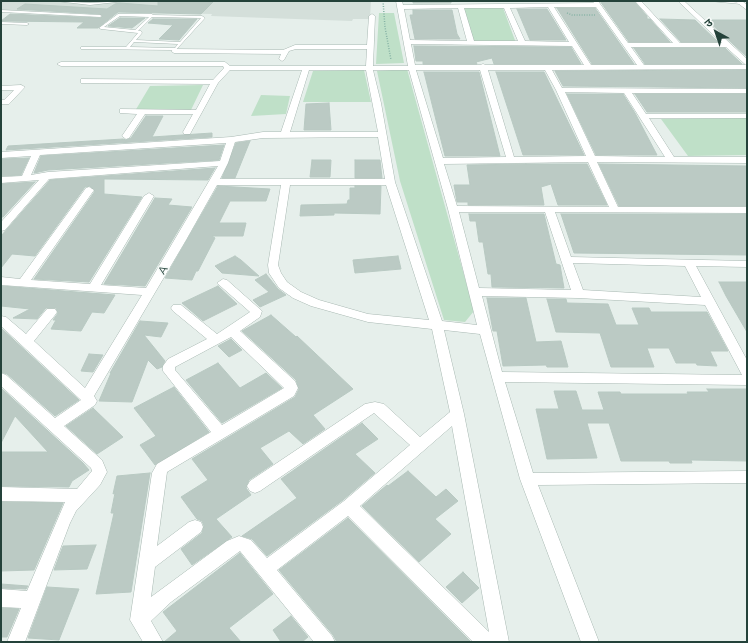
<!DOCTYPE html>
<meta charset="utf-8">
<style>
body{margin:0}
#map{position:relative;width:748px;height:643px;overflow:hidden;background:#e6efeb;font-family:Mulish,"Noto Sans Devanagari",sans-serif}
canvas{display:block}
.frame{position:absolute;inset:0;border:2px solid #24423a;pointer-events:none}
.north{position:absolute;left:696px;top:12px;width:40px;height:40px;-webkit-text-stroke:3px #f7fbf9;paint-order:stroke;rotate:320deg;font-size:11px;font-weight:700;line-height:16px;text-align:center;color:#24423a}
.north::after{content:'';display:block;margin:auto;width:14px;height:18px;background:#24423a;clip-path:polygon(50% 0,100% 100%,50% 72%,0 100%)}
</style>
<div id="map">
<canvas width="748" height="643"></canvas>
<div class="frame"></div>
<div class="north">उ</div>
</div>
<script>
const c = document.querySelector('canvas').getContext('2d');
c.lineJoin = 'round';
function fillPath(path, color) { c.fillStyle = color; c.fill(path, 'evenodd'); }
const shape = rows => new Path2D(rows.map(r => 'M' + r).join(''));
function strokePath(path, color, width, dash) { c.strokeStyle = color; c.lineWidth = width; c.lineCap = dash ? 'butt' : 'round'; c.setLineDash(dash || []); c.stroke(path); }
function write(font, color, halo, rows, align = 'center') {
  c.font = font + ' Mulish,sans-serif'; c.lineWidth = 3; c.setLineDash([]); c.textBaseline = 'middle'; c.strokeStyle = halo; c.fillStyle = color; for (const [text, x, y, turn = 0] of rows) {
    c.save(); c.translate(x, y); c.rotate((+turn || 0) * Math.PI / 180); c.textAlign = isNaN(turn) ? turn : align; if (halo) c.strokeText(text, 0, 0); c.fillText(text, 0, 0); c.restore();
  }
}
const built = shape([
 [1,1,371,1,370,19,353,19,352,21,211,16,212,14,118,12,115,14,1,10]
]);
const green = shape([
 [464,8,503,8,516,43,474,42],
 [379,13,394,13,404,63,376,64],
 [407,69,474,311,465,322,444,320,400,181,377,71],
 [364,70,371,102,303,102,313,71],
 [203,85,191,110,135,111,150,86],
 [261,95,290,96,286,114,251,116],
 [747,118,747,155,688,156,661,119]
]);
const building = shape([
 [158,1,214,1,201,14,118,12,98,28,77,28,84,22,1,21,10,14,100,18,103,17,100,14,17,9,25,4,107,9,115,4,120,3,158,6,158,1],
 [413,1,451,1,451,3,413,3,413,1],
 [600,1,634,1,647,16,647,19,650,19,670,42,629,42,600,1],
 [557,8,595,8,634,64,592,64,557,8],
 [517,9,547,9,566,40,530,40,517,9],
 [413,10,452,10,457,34,460,39,415,39,410,15,413,15,413,10],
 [120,18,145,18,132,28,108,26,120,18],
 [153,19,197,19,179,40,159,39,173,25,148,23,153,19],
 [660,19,695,20,718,42,681,42,660,19],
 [707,20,747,20,747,57,707,20],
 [414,46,571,47,581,64,494,64,492,58,476,62,477,64,423,64,423,61,416,61,414,46],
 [634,48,725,48,742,64,645,64,634,48],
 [747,70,747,88,563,86,555,71,747,70],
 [424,72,479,72,500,156,445,156,424,72],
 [496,72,544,72,584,155,523,155,496,72],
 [567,94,623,94,635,113,657,155,596,155,567,94],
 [635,94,747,94,747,112,647,112,635,94],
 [329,103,331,130,304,130,306,104,329,103],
 [146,116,163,116,152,137,212,133,212,137,6,150,8,146,123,139,126,140,131,138,146,116],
 [250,141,235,178,222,178,236,143,250,141],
 [224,145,219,160,48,170,34,173,41,156,224,145],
 [29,158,21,175,1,176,1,159,29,158],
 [312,160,331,160,330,177,310,177,312,160],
 [355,160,380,160,382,178,355,178,355,160],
 [526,164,587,164,607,205,558,205,551,184,541,187,544,205,468,205,468,202,457,202,454,185,470,185,467,165,526,164],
 [599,164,747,166,747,206,619,206,599,164],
 [215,168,208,180,104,179,104,194,142,197,89,282,34,279,95,191,90,186,85,187,35,256,12,254,1,268,1,236,50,180,215,168],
 [35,182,3,217,1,217,1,184,35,182],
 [218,186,270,189,266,201,230,201,219,223,246,223,243,236,212,236,215,238,198,271,196,271,192,280,165,278,218,186],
 [355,186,381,186,380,214,334,213,334,215,300,216,301,205,347,204,348,200,350,200,350,188,355,188,355,186],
 [155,198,172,199,168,205,192,207,145,286,104,284,155,198],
 [469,214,544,214,556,264,560,265,564,288,492,287,491,274,488,274,483,242,479,242,476,221,470,221,469,214],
 [561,214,747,214,747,255,574,253,561,214],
 [235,256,241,260,259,276,222,273,215,266,235,256],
 [398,256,401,269,355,273,353,260,398,256],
 [266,274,278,289,286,295,260,307,253,300,269,292,255,280,266,274],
 [719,282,747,282,747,332,726,296,719,282],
 [1,286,115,295,104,313,92,312,81,331,51,329,56,320,53,320,58,313,56,308,46,308,37,319,13,318,30,309,1,306,1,286],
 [218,286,237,304,203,321,182,303,218,286],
 [487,298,526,298,536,342,561,341,568,367,547,367,546,365,503,366,497,331,493,331,487,298],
 [547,299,566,299,567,303,608,304,616,325,639,325,632,308,649,308,651,312,707,312,728,351,710,351,717,366,697,365,696,363,676,363,669,348,647,348,654,367,611,367,600,333,556,332,547,299],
 [271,315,296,337,297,336,353,389,313,415,325,429,303,444,289,431,260,448,273,464,249,480,246,488,251,495,216,519,232,537,192,565,181,549,202,533,204,526,202,521,197,519,181,497,208,480,192,459,295,397,299,389,296,380,242,331,271,315],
 [140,321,168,323,161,337,144,335,165,361,162,367,157,369,148,360,132,402,99,401,111,373,110,373,140,321],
 [1,328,79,400,55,416,7,374,1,372,1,328],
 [231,339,242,350,229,357,218,346,231,339],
 [89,354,103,355,93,372,81,371,89,354],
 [218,363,240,388,266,373,282,388,222,423,186,380,218,363],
 [174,387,209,432,155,465,140,445,156,436,134,408,174,387],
 [1,388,83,463,89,470,72,481,69,487,1,486,1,452,48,452,15,416,1,443,1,388],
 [707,389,747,389,747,461,691,460,692,463,670,463,669,461,621,461,609,423,587,423,597,458,547,459,536,409,559,409,554,391,576,391,582,410,604,410,598,392,620,392,621,394,688,394,687,392,709,392,707,389],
 [93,408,123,437,97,454,66,426,93,408],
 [362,423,378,439,355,454,375,473,343,500,267,556,252,539,242,536,297,498,281,479,362,423],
 [408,471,436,497,446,489,458,501,435,519,451,534,419,562,362,506,387,485,388,486,408,471],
 [150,473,131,592,96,594,114,513,111,513,115,493,113,494,117,476,150,473],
 [1,502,63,503,34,570,1,571,1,502],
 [348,518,471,642,337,642,333,635,279,570,348,518],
 [96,545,87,569,54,570,63,546,96,545],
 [240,553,273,594,229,628,241,642,164,642,177,631,163,612,240,553],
 [463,572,479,588,462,603,446,587,463,572],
 [1,584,28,586,26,589,1,588,1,584],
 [47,587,79,589,59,640,28,638,47,587],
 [1,608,19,609,7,637,1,637,1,608],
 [291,616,308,637,302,642,281,642,273,630,291,616]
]);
const path = shape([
 [383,1,385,27,391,60],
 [567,13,572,15,595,15]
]);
const service = shape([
 [56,1,90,3,125,1,90,5,56,1],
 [710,1,724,1,742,3,741,4,710,1],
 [1,10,100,15,102,16,100,17,1,12,1,10],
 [118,14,152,14,153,15,202,16,205,18,174,52,172,51,173,50,81,49,81,47,126,47,138,33,101,29,99,28,118,14],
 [120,16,149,17,135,30,104,27,120,16],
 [152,17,201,18,180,42,136,40,142,33,141,31,138,31,152,17],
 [134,42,178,44,175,48,130,47,134,42],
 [1,22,27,23,29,24,27,25,1,24,1,22]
]);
const minor = shape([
 [396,1,402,1,403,5,594,3,592,1,598,1,628,43,673,43,635,1,641,1,680,43,722,43,678,1,684,1,747,59,747,69,552,70,562,88,747,89,747,93,632,93,646,114,747,114,747,118,649,118,674,157,747,157,747,163,597,162,618,207,747,207,747,213,555,212,571,257,747,261,747,267,696,266,747,360,747,385,505,382,533,473,747,471,747,483,538,485,599,642,581,642,520,479,480,334,444,330,464,414,509,642,473,642,348,516,277,570,332,636,335,642,314,642,240,551,171,602,151,621,163,642,143,642,130,620,152,473,157,464,211,432,163,371,163,366,168,359,207,339,173,311,171,308,173,305,181,305,217,334,250,312,217,283,223,279,227,280,262,311,260,317,240,331,295,381,298,388,294,396,167,472,157,546,189,522,195,520,201,522,203,527,201,532,155,567,151,597,227,541,239,536,251,540,267,558,344,501,410,445,374,413,260,491,255,493,250,491,247,486,250,481,365,404,375,402,384,404,420,437,450,412,432,329,368,322,311,306,293,298,279,288,269,273,268,265,281,185,217,185,186,240,94,396,97,401,95,405,64,426,102,460,107,472,100,485,76,511,70,523,25,642,7,642,21,608,1,607,1,589,27,591,65,502,1,501,1,487,77,489,92,471,91,468,1,386,1,373,6,375,55,418,81,400,1,326,1,316,6,317,26,334,47,309,55,309,57,312,55,315,34,341,85,388,142,295,1,285,1,277,20,279,86,188,89,187,94,190,31,280,90,284,144,196,149,193,154,196,101,285,146,288,218,166,49,179,5,230,1,231,1,222,39,180,1,183,1,177,22,176,31,156,1,158,1,152,231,137,263,132,281,132,302,70,230,70,218,83,190,134,184,134,183,132,193,114,145,114,129,138,126,139,122,136,137,114,120,113,120,109,196,110,210,84,84,83,81,83,81,79,213,80,224,68,223,66,61,66,57,64,61,62,225,62,230,66,366,66,367,49,296,49,289,51,284,60,282,61,279,59,281,54,174,53,171,51,174,49,283,50,295,45,367,45,369,16,372,14,375,16,373,66,408,66,396,1],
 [548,7,569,42,525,41,510,8,548,7],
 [554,7,596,7,637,65,591,65,554,7],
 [458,8,467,41,410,40,404,9,458,8],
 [464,8,504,8,518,41,474,41,464,8],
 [411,44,572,46,584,65,486,65,483,64,480,65,415,65,411,44],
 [631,47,726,47,746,65,644,65,631,47],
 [309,70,366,70,378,132,290,132,309,70],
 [373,70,409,70,448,209,477,325,442,321,395,182,381,103,373,70],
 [416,70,480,70,506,157,443,158,416,70],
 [488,70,545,70,556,90,586,156,514,157,488,70],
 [565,92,624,93,665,157,595,156,565,92],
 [378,137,385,179,220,179,228,163,235,142,263,138,378,137],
 [226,143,220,161,48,172,31,175,40,155,226,143],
 [588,162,609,207,457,206,444,164,588,162],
 [290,185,386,185,429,320,368,314,319,300,301,292,287,282,281,273,278,265,290,185],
 [459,212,545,212,571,290,479,288,459,212],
 [573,263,685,266,701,297,583,290,573,263],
 [482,296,578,298,705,305,742,375,502,372,482,296],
 [231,337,284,388,222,425,175,370,175,367,231,337],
 [452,426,489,632,360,506,452,426],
 [21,85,25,87,9,104,1,104,1,100,4,100,14,90,1,90,1,86,21,85]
]);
const tertiary = shape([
 [735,1,742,1,747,5,747,10,735,1]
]);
const streetNames = [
 ["A",163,270,-58]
];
fillPath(built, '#d4dfda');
fillPath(green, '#bfe0c8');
fillPath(building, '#bbcac4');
strokePath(building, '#b8c9c2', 1);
strokePath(service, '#a8b8b2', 1);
strokePath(minor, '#a8b8b2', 1);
strokePath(tertiary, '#a8b8b2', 1);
strokePath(path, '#86b3a5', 1.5, [1, 1.5]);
fillPath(service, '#fff');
fillPath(minor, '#fff');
fillPath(tertiary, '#fff');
write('11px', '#24423a', '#f7fbf9', streetNames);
</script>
